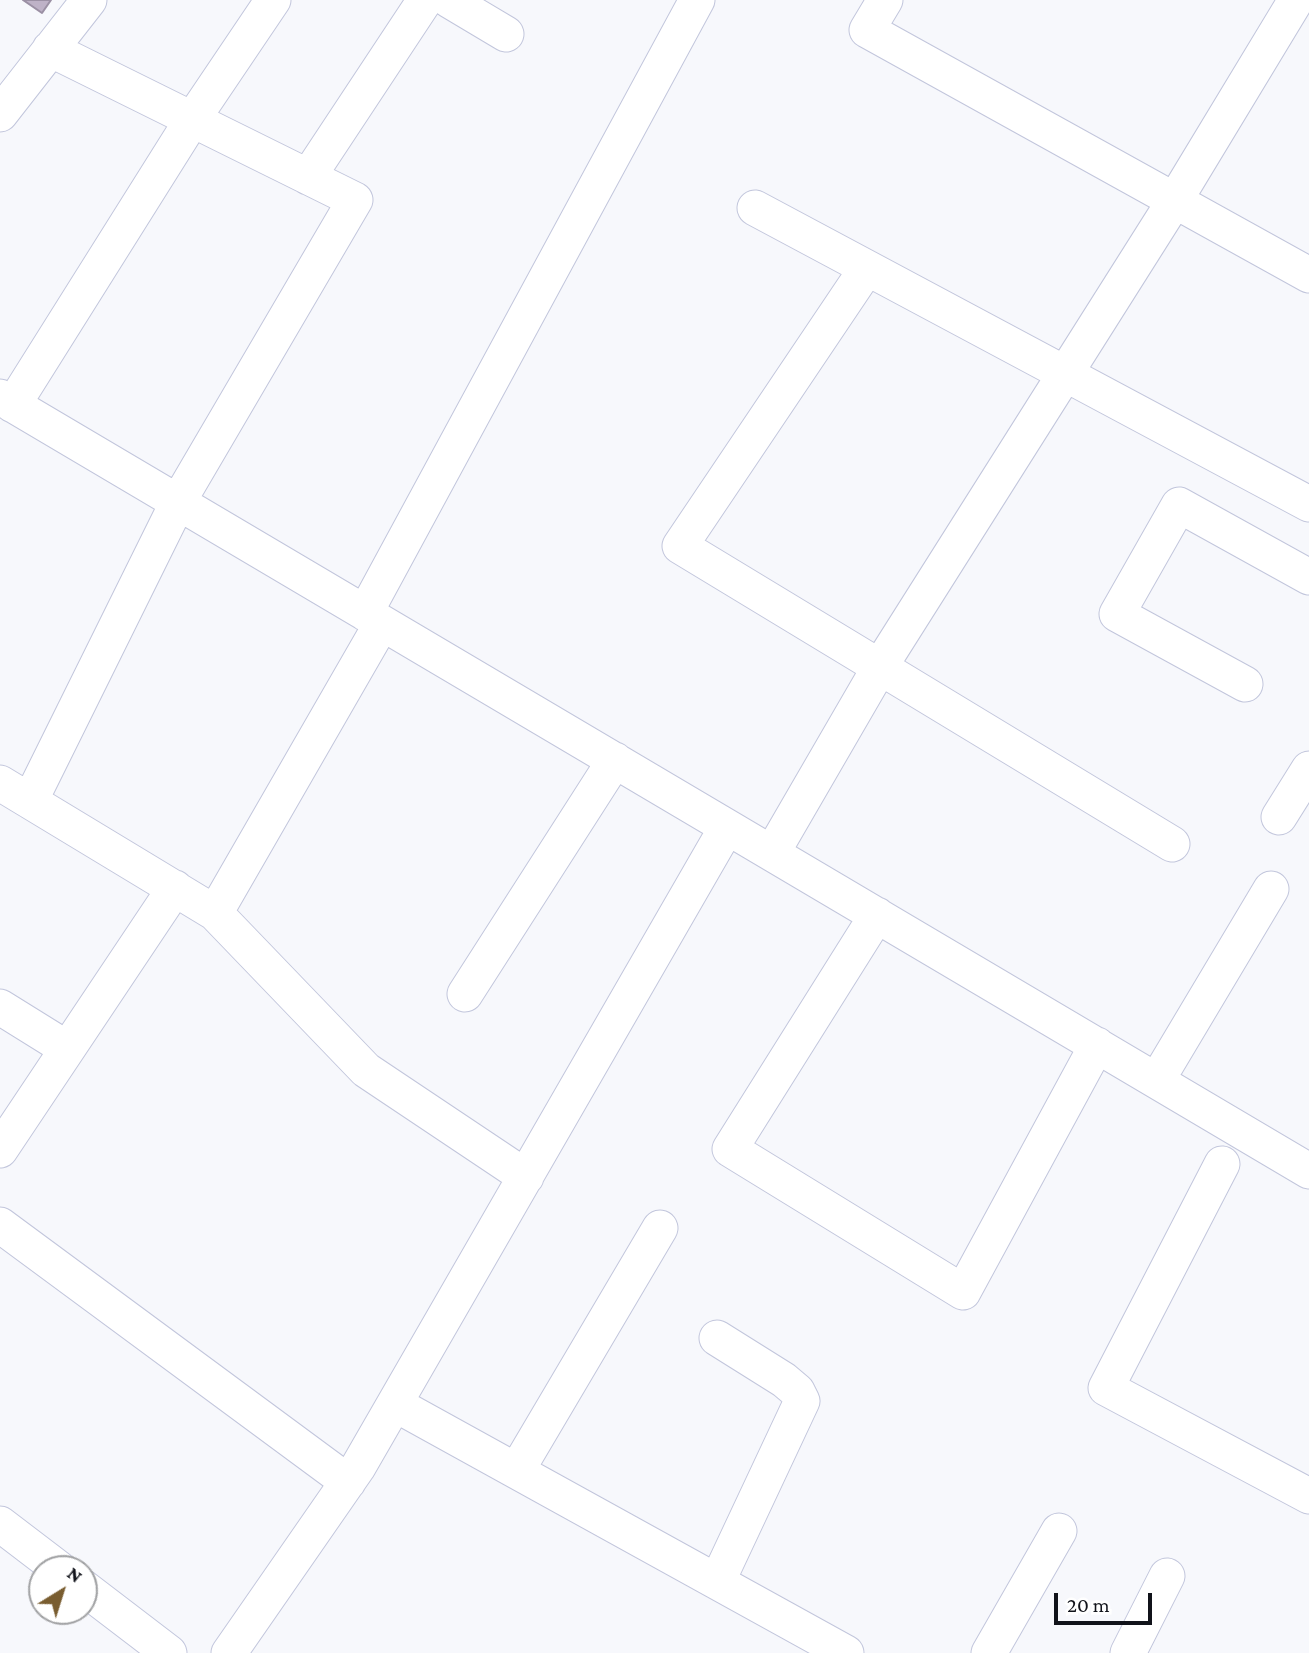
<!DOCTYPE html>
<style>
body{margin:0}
#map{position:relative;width:1309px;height:1653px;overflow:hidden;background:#f7f8fc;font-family:"Crimson Pro",serif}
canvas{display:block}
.north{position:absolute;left:28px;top:1555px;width:70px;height:70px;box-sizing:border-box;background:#fff;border:2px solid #a0a1a3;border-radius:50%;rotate:38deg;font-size:19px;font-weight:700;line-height:28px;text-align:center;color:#11131a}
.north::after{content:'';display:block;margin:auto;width:24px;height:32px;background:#795d30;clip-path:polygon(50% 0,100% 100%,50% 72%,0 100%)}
.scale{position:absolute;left:1054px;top:1593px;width:98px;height:32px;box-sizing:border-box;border:4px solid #11131a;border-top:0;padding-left:9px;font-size:21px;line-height:24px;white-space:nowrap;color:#11131a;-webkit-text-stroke:5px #fff;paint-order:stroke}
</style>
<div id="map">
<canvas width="1309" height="1653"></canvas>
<div class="north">N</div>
<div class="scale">20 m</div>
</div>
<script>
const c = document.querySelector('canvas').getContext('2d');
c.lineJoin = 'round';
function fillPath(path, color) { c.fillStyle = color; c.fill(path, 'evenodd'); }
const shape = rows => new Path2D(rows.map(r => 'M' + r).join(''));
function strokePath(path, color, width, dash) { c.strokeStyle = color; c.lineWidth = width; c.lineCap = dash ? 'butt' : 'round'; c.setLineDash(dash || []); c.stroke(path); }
const building = shape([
 [23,0,51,0,42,13,23,0]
]);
const street = shape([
 [449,0,506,34],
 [885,0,867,30,1309,275],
 [0,114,89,0],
 [308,177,425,0],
 [755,208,1309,504],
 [867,268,680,546,1172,844],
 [0,397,1309,1171],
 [13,405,192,120,273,0],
 [365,613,697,0],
 [1245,684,1117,614,1179,505,1309,577],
 [0,783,215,913,382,623],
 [30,801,178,502,355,200,50,49],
 [1279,817,1309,769],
 [772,853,881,665,1175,200,1296,0],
 [215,913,366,1070,526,1177],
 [877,915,730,1149,963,1292,1097,1045],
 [465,994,615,760],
 [0,1007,66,1048],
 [1157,1080,1271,889],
 [0,1150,175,888],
 [1222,1164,1106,1388,1309,1496],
 [0,1225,348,1482],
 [717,1338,784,1380,797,1391,802,1401,718,1580],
 [395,1404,846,1653],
 [517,1470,660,1228],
 [0,1524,59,1569],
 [84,1588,169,1653],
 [229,1653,358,1467,727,827],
 [989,1653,1059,1531],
 [1128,1653,1167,1576]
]);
fillPath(building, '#beb2c7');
strokePath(building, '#9b90a4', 2);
strokePath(street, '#c2c6dc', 37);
strokePath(street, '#fff', 35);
</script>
